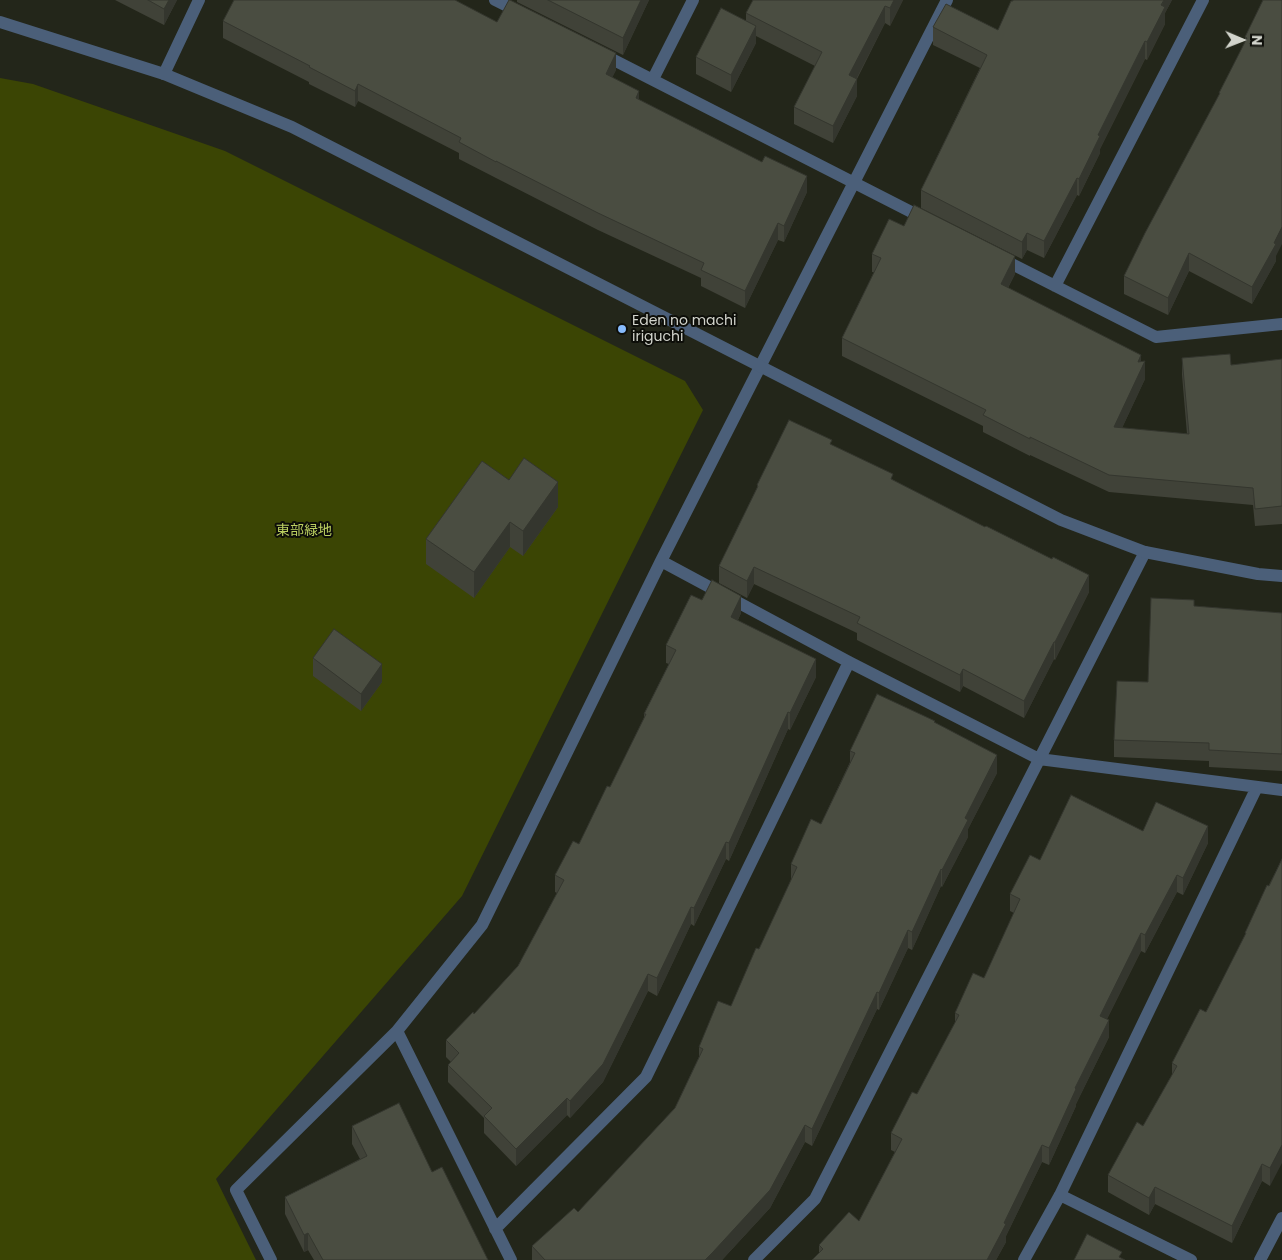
<!DOCTYPE html>
<meta charset="utf-8">
<style>
body{margin:0}
#map{position:relative;width:1282px;height:1260px;overflow:hidden;background:#23261a;font-family:Poppins,sans-serif}
canvas{display:block}
.north{position:absolute;left:1217px;top:15px;width:50px;height:50px;-webkit-text-stroke:4px #0d0e09;paint-order:stroke;rotate:91deg;font-size:14px;font-weight:700;line-height:20px;text-align:center;color:#d2d4cc}
.north::after{content:'';display:block;margin:auto;width:18px;height:22px;background:#d2d4cc;clip-path:polygon(50% 0,100% 100%,50% 72%,0 100%)}
</style>
<div id="map">
<canvas width="1282" height="1260"></canvas>
<div class="north">N</div>
</div>
<script>
const c = document.querySelector('canvas').getContext('2d');
c.lineJoin = 'round';
function fillPath(path, color) { c.fillStyle = color; c.fill(path, 'evenodd'); }
const shape = rows => new Path2D(rows.map(r => 'M' + r).join(''));
function strokePath(path, color, width, dash) { c.strokeStyle = color; c.lineWidth = width; c.lineCap = dash ? 'butt' : 'round'; c.setLineDash(dash || []); c.stroke(path); }
function write(font, color, halo, rows, align = 'center') {
  c.font = font + ' Poppins,"Noto Sans JP",sans-serif'; c.lineWidth = 4; c.setLineDash([]); c.textBaseline = 'middle'; c.strokeStyle = halo; c.fillStyle = color; for (const [text, x, y, turn = 0] of rows) {
    c.save(); c.translate(x, y); c.rotate((+turn || 0) * Math.PI / 180); c.textAlign = isNaN(turn) ? turn : align; if (halo) c.strokeText(text, 0, 0); c.fillText(text, 0, 0); c.restore();
  }
}
const green = shape([
 [0,78,33,84,225,151,685,381,703,410,462,896,216,1179,256,1260,0,1260]
]);
const service = shape([
 [164,74,199,0]
]);
const minor = shape([
 [495,0,519,12],
 [602,54,925,219],
 [653,79,693,0],
 [1000,258,1156,337,1282,324],
 [1055,286,1203,0],
 [661,561,849,662,1039,759,1282,790],
 [397,1031,511,1260],
 [1060,1195,1191,1260],
 [495,1229,646,1077,849,662],
 [271,1260,236,1190,397,1031,482,925,661,561,947,0],
 [754,1260,815,1199,1145,552],
 [1024,1260,1060,1195,1257,787],
 [1260,1260,1282,1218]
]);
const tertiary = shape([
 [0,22,164,74,292,127,1061,520,1145,552,1258,574,1282,576]
]);
const wall = shape([
 [115,0,177,0,164,25],
 [517,0,649,0,623,55,517,2],
 [753,0,903,0,890,26,885,23,857,79,857,96,833,143,794,124,794,107,815,66,756,36,756,43,731,92,696,74,696,57,746,20,746,13],
 [1013,0,1172,0,1165,13,1165,24,1147,60,1145,59,1100,149,1100,153,1079,196,1077,195,1044,258,1027,250,1022,259,921,208,921,190,980,68,933,45,933,27,998,30],
 [1263,0,1276,261,1252,304,1189,271,1168,315,1124,294,1124,276,1219,95,1219,93,1245,43,1245,37],
 [223,21,497,22,616,70,612,77,639,100,807,192,784,242,778,240,745,308,701,286,701,278,598,230,496,178,459,159,459,153,358,101,355,107,309,84,309,82,223,38],
 [904,226,1015,274,1008,288,1141,362,1145,379,1122,428,1187,434,1182,375,1182,358,1231,365,1282,359,1282,524,1255,526,1253,505,1109,492,1030,455,1030,456,983,432,983,426,842,356,842,338,874,272,872,272,872,254],
 [832,445,1089,592,1055,660,1054,659,1024,718,963,686,960,692,857,640,857,633,754,584,747,598,719,583,719,566,757,488,757,485],
 [509,480,558,507,523,556,510,547,474,598,426,564,426,539],
 [702,600,741,613,738,620,816,677,790,730,788,729,729,861,726,859,694,926,691,924,657,996,648,991,603,1082,570,1118,567,1115,516,1166,484,1133,484,1118,448,1082,448,1065,451,1062,446,1057,446,1040,474,1014,518,966,557,893,555,892,555,875,579,844,610,787,644,718,644,714,669,664,666,663,666,645],
 [1194,606,1282,613,1282,771,1209,767,1209,761,1114,757,1114,740,1148,682],
 [313,658,382,682,361,711,313,676],
 [935,723,997,773,968,829,968,837,942,887,941,886,912,950,908,948,879,1010,877,1009,812,1146,805,1142,770,1208,722,1260,532,1260,532,1246,578,1212,675,1108,699,1057,699,1047,731,1006,759,949,791,881,791,864,821,824,850,762,850,751],
 [1143,831,1208,843,1183,895,1177,892,1145,953,1141,951,1107,1019,1109,1037,1076,1104,1076,1106,1049,1165,1042,1162,1006,1236,1006,1242,996,1260,812,1260,819,1253,819,1245,859,1221,895,1152,891,1150,891,1133,917,1094,955,1023,955,1013,984,978,1014,913,1010,911,1010,894,1040,860],
 [1282,859,1270,1186,1262,1181,1232,1243,1155,1204,1149,1215,1108,1192,1108,1175,1143,1126,1172,1075,1172,1063,1206,1012,1245,936,1245,933],
 [352,1126,432,1172,488,1260,314,1260,308,1250,304,1252,285,1214,285,1197,360,1159,352,1144]
]);
const shadedWall = shape([
 [169,0,177,0,164,25,164,9],
 [641,0,649,0,623,55,623,38],
 [894,0,903,0,890,26,890,8],
 [1164,0,1172,0,1165,13,1165,24,1147,60,1147,42],
 [885,6,885,23,849,93,849,75],
 [756,26,756,43,731,92,731,75],
 [1145,41,1145,59,1100,149,1100,153,1079,196,1079,179,1098,135],
 [616,53,616,70,606,91,606,74],
 [857,79,857,96,833,143,833,126],
 [358,84,358,101,355,107,355,91],
 [639,91,639,108,636,98],
 [807,176,807,192,784,242,784,226],
 [1077,178,1077,195,1044,258,1044,241],
 [778,223,778,240,745,308,745,291],
 [1282,227,1282,244,1276,256,1276,261,1252,304,1252,287],
 [1027,233,1027,250,1022,259,1022,242],
 [1189,253,1189,271,1168,315,1168,298],
 [1015,256,1015,274,1001,301,1001,284],
 [1141,355,1141,370,1145,361,1145,379,1114,445,1114,427,1138,362],
 [558,482,558,507,523,556,523,531],
 [510,522,510,547,474,598,474,572],
 [754,567,754,584,747,598,747,581],
 [1089,575,1089,592,1055,660,1055,642],
 [741,596,741,613,731,634,731,617],
 [1054,642,1054,659,1024,718,1024,701],
 [816,659,816,677,790,730,790,713],
 [382,664,382,682,361,711,361,694],
 [963,669,963,686,960,692,960,675],
 [788,712,788,729,729,861,729,843],
 [997,755,997,773,968,829,968,837,942,887,942,870,965,818],
 [1208,826,1208,843,1183,895,1183,878],
 [726,842,726,859,694,926,694,908],
 [941,869,941,886,912,950,912,932],
 [1177,875,1177,892,1145,953,1145,935],
 [691,907,691,924,657,996,657,978],
 [908,930,908,948,879,1010,879,993],
 [1141,933,1141,951,1100,1033,1100,1016],
 [648,974,648,991,603,1082,570,1118,570,1101],
 [877,992,877,1009,812,1146,812,1129],
 [1109,1020,1109,1037,1076,1104,1076,1106,1049,1165,1049,1148,1075,1088],
 [567,1098,567,1115,516,1166,516,1149],
 [805,1125,805,1142,770,1208,722,1260,705,1260],
 [1042,1145,1042,1162,1006,1236,1006,1242,996,1260,987,1260,1004,1223],
 [1282,1145,1282,1163,1270,1186,1270,1168],
 [1262,1164,1262,1181,1232,1243,1232,1226],
 [1155,1187,1155,1204,1149,1215,1149,1198],
 [308,1233,308,1250,304,1252,304,1235]
]);
const building = shape([
 [148,0,169,0,164,9,148,0],
 [234,0,455,0,497,22,509,0,510,0,616,53,606,74,639,91,636,98,762,162,765,156,807,176,784,226,778,223,745,291,701,270,704,263,598,213,496,161,496,162,459,142,461,138,358,84,355,91,309,67,310,66,223,21,234,0],
 [548,0,641,0,623,38,548,0],
 [753,0,894,0,890,8,885,6,849,75,857,79,833,126,794,107,822,52,746,13,753,0],
 [1013,0,1164,0,1161,5,1165,7,1147,42,1145,41,1098,135,1100,136,1079,179,1077,178,1044,241,1027,233,1022,242,921,190,987,55,933,27,946,4,998,30,1011,1,1013,1,1013,0],
 [1263,0,1282,0,1282,227,1274,243,1276,244,1252,287,1189,253,1168,298,1124,276,1145,233,1220,93,1219,93,1247,38,1245,37,1263,0],
 [721,8,756,26,731,75,696,57,721,8],
 [914,205,1015,256,1001,284,1141,355,1138,362,1145,361,1114,427,1189,434,1182,358,1230,354,1231,365,1282,359,1282,506,1255,509,1253,488,1109,475,1030,437,1030,439,983,415,986,410,842,338,881,258,872,254,889,219,904,226,914,205],
 [789,420,832,440,830,444,893,474,891,479,985,527,986,526,1052,559,1053,557,1089,575,1055,642,1054,642,1024,701,963,669,960,675,857,623,860,617,754,567,747,581,719,566,758,486,757,485,789,420],
 [524,458,558,482,523,531,510,522,474,572,426,539,482,461,509,480,524,458],
 [712,580,741,596,731,617,816,659,790,713,788,712,729,843,726,842,694,908,691,907,657,978,648,974,603,1064,570,1101,567,1098,516,1149,484,1116,492,1108,448,1065,459,1053,446,1040,473,1012,474,1014,518,966,564,880,555,875,573,841,579,844,607,786,610,787,646,714,644,714,676,650,666,645,691,595,702,600,712,580],
 [1151,598,1194,600,1194,606,1282,613,1282,754,1209,750,1209,743,1114,740,1117,681,1148,682,1151,598],
 [334,629,382,664,361,694,313,658,334,629],
 [877,694,935,721,934,722,997,755,965,818,968,820,942,870,941,869,912,932,908,930,879,993,877,992,812,1129,805,1125,770,1190,713,1252,705,1260,545,1260,532,1246,574,1208,578,1212,675,1108,703,1049,699,1047,718,1001,731,1006,756,948,759,949,797,867,791,864,811,819,821,824,855,753,850,751,877,694],
 [1071,795,1143,831,1156,802,1208,826,1183,878,1177,875,1145,935,1141,933,1100,1016,1109,1020,1075,1088,1076,1089,1049,1148,1042,1145,1004,1223,1006,1224,987,1260,812,1260,823,1249,819,1245,849,1212,859,1221,902,1139,891,1133,912,1092,917,1094,959,1015,955,1013,973,973,984,978,1020,899,1010,894,1030,855,1040,860,1071,795],
 [1282,859,1282,1145,1270,1168,1262,1164,1232,1226,1155,1187,1149,1198,1108,1175,1137,1122,1143,1126,1177,1066,1172,1063,1200,1009,1206,1012,1246,933,1245,933,1267,885,1269,886,1282,859],
 [399,1103,432,1172,442,1167,488,1260,323,1260,308,1233,304,1235,285,1197,367,1156,352,1126,399,1103],
 [1087,1234,1122,1252,1119,1257,1125,1260,1074,1260,1087,1234]
]);
const markers = [
 [622,329,5,"#87bbfc"]
];
const poiNames = [
 ["Eden no machi",632,321],
 ["iriguchi",632,337]
];
const parkNames = [
 ["東部緑地",304,531]
];
fillPath(green, '#3b4504');
strokePath(service, '#4b5f79', 12);
strokePath(minor, '#4b5f79', 12);
strokePath(tertiary, '#4b5f79', 12);
fillPath(wall, '#404238');
fillPath(shadedWall, '#34362e');
fillPath(building, '#4a4d41');
strokePath(building, '#34362e', 1);
for (const [x, y, r, color] of markers) { const dot = new Path2D(); dot.arc(x, y, r, 0, 2 * Math.PI); c.fillStyle = color; c.fill(dot); strokePath(dot, '#0d0e09', 2); }
write('14px', '#d2d4cc', '#0d0e09', poiNames, 'left');
write('14px', '#bcd061', '#0d0e09', parkNames);
</script>
